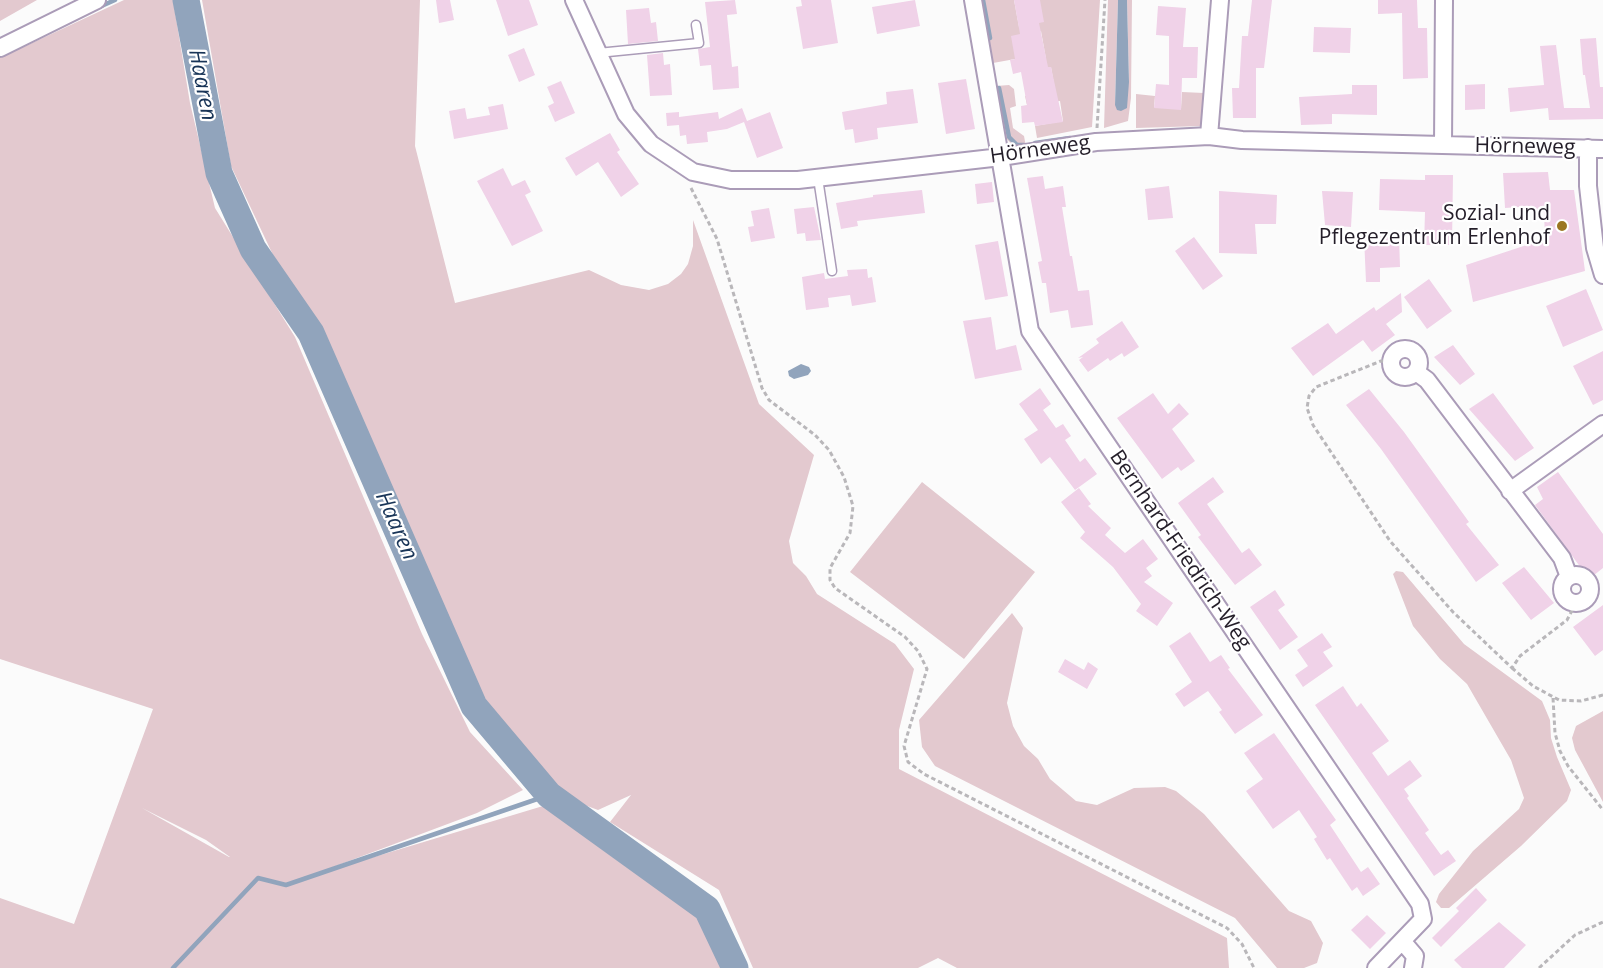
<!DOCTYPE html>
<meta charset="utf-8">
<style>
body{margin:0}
canvas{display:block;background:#fbfbfb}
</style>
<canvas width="1603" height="968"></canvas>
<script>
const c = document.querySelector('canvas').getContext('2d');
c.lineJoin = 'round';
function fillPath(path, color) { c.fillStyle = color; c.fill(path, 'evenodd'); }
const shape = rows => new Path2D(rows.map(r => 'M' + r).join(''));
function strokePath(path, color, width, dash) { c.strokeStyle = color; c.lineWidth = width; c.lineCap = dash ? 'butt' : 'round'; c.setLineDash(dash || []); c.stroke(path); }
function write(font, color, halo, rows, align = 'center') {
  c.font = font + ' "Open Sans",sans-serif'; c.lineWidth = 4.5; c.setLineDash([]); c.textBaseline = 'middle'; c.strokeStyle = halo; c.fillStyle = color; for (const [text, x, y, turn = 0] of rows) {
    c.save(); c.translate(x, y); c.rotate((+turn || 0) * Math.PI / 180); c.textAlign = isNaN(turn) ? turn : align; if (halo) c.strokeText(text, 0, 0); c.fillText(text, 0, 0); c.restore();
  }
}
const green = shape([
 [0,0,37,0,0,21],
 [124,0,173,0,190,103,215,208,295,337,422,634,470,732,523,790,477,813,301,879,543,806,631,870,701,914,727,968,0,968,0,898,74,924,153,709,0,659,0,58],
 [142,808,206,840,230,857,229,857],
 [202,0,420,0,415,146,455,303,589,270,621,285,649,290,668,284,681,274,688,264,693,246,693,220,759,404,814,455,789,541,793,563,806,576,817,594,895,644,914,669,899,730,899,769,1227,938,1229,968,957,968,938,958,918,968,753,968,719,890,610,822,631,795,598,810,571,800,546,777,509,736,479,689,439,608,323,333,273,255,231,166],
 [981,0,1014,0,1019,27,1040,0,1100,0,1092,127,1037,138,1035,126,1063,121,1060,101,1027,105,1025,96,1055,90,1051,67,1024,72,1046,59,1041,31,1015,59,993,63],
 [1108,0,1118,0,1115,105,1129,82,1127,0,1132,0,1131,98,1128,121,1104,128],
 [1009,85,1014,89,1016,106,1010,108,1013,128,1024,136,1026,147,1015,148,1004,136,996,86],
 [1182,92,1204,93,1202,126,1136,128,1136,94,1155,96,1154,107,1181,109],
 [922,482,1035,572,964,659,850,572],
 [1396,571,1403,572,1464,644,1542,701,1550,720,1551,738,1557,757,1571,790,1567,801,1521,846,1449,908,1441,908,1436,902,1439,894,1473,851,1519,809,1524,798,1511,760,1467,684,1440,659,1413,626,1396,582,1393,574],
 [1012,613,1023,628,1007,703,1013,726,1024,746,1038,759,1050,779,1076,801,1097,805,1134,788,1165,787,1176,791,1204,814,1289,911,1311,921,1323,943,1317,963,1304,968,1277,968,1235,918,935,766,922,747,919,720],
 [1603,711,1603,802,1575,750,1572,738,1576,726]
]);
const water = shape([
 [1118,0,1127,0,1129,82,1127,108,1121,111,1117,110,1115,105],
 [801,364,809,367,811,371,808,375,794,379,789,376,788,371]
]);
const stream = shape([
 [983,0,990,38],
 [97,8,115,0],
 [999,88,1009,137,1017,145,1024,145],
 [1035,143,1070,138],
 [173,968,258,878,286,885,549,795]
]);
const river = shape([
 [186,0,219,173,253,249,311,333,474,706,549,795,707,909,735,968]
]);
const building = shape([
 [436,0,450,0,454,20,439,23],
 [496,0,529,0,538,25,508,36],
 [735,0,737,14,727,15,732,67,738,66,739,88,713,90,711,65,700,66,698,49,710,47,705,2],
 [801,0,831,0,838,43,803,49,796,7,802,6],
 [915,0,920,26,877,34,872,7],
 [1014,0,1040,0,1044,22,1039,23,1048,67,1051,67,1063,122,1035,126,1034,122,1022,123,1021,106,1027,105,1021,72,1013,74,1010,60,1015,59,1011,36,1020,34],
 [1252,0,1272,0,1264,68,1256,68,1256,118,1233,118,1232,88,1239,88,1242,36,1248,36],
 [1378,0,1417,0,1418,28,1427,28,1428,78,1403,79,1402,13,1378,14],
 [1158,6,1186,8,1183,47,1198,47,1197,78,1182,78,1181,110,1154,108,1156,84,1169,85,1169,36,1156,35],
 [649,8,651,23,656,22,658,41,628,44,626,10],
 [1314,27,1351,28,1350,53,1313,52],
 [1596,38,1600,87,1603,87,1603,119,1549,120,1548,108,1510,112,1508,88,1544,85,1540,46,1556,45,1564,108,1590,108,1585,75,1583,75,1580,39],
 [524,48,535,75,519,82,508,55],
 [663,53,664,65,670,64,672,95,650,96,647,55],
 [966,79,975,129,946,134,938,83],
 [561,81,575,113,555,122,548,106,554,103,547,87],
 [1485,84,1485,109,1465,110,1465,85],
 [1352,85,1377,85,1377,115,1332,114,1332,124,1301,125,1299,97,1352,94],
 [913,89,918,123,877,128,878,139,855,143,853,129,845,130,842,112,887,104,886,92],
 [503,104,508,129,454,139,449,111,465,108,467,119,490,115,488,107],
 [742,108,747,121,770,112,783,148,757,158,744,122,727,129,707,132,708,142,687,144,686,135,680,136,679,125,667,126,666,113,679,112,679,117,718,112,719,119],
 [610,133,620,150,617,152,639,184,621,197,598,162,576,176,565,158],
 [503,168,512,186,525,180,531,192,525,195,543,231,512,246,477,181],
 [1548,172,1550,190,1574,190,1585,271,1473,302,1466,265,1545,239,1544,212,1535,213,1533,206,1505,208,1503,173],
 [1425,175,1453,175,1452,245,1424,245,1425,212,1379,210,1380,179,1425,180],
 [1043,176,1045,189,1063,186,1066,207,1062,207,1070,256,1072,256,1078,291,1089,290,1093,325,1071,328,1068,310,1050,313,1046,283,1042,283,1038,262,1042,261,1027,178],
 [992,182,994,202,977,204,975,184],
 [1169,186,1173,218,1148,220,1145,189],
 [922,190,925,213,857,221,858,226,841,229,836,203,873,197,873,195],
 [1219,191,1277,195,1276,224,1255,224,1257,254,1219,253],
 [1322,191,1353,192,1351,227,1325,225],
 [814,207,821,240,806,241,805,233,797,234,794,209],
 [769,208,775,238,751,242,748,227,754,226,751,211],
 [1399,236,1400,267,1380,268,1380,282,1366,282,1364,237],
 [1194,237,1223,276,1203,290,1175,251],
 [998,241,1008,296,985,300,975,245],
 [867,269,868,278,872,277,876,302,852,306,850,295,828,298,829,307,806,310,802,277,824,273,825,279,848,276,847,270],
 [1429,279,1452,311,1427,329,1404,297],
 [1586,289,1603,330,1563,347,1546,306],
 [1401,293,1402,312,1386,324,1395,335,1372,352,1363,340,1313,376,1291,348,1328,323,1336,334,1374,307,1376,311],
 [991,317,996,350,1016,345,1022,370,975,379,963,321],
 [1122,321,1139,347,1124,357,1122,353,1110,361,1108,358,1088,372,1079,360,1083,357,1078,358,1099,343,1096,339],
 [1453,345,1475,374,1460,385,1434,357],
 [1603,351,1603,400,1593,405,1573,366],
 [1040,388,1051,404,1043,410,1056,428,1063,424,1071,436,1065,440,1080,462,1085,458,1097,474,1075,490,1050,457,1041,464,1024,439,1038,430,1019,404],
 [1369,389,1404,432,1469,522,1466,524,1499,565,1476,582,1381,449,1346,405],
 [1153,393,1168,414,1179,403,1189,414,1172,429,1195,461,1181,471,1178,467,1162,479,1117,418],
 [1493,393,1534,448,1515,461,1469,409],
 [1558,472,1603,534,1603,568,1589,579,1535,505,1543,499,1537,487],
 [1213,477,1224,492,1207,504,1242,553,1249,548,1262,565,1235,585,1198,537,1201,535,1178,503],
 [1079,488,1091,504,1088,506,1111,528,1105,535,1125,553,1143,539,1158,559,1146,568,1152,576,1144,582,1173,603,1157,626,1136,611,1141,604,1113,567,1080,538,1085,532,1061,502],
 [1524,567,1554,603,1531,620,1502,583],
 [1275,590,1285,605,1278,610,1298,637,1280,650,1250,607],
 [1603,605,1603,650,1595,656,1573,627],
 [1190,632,1210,662,1221,655,1230,668,1228,669,1263,715,1235,734,1219,712,1222,710,1208,691,1184,707,1175,694,1192,682,1169,646],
 [1322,633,1332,647,1323,652,1333,666,1303,687,1295,675,1308,666,1297,650],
 [1065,659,1084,670,1088,662,1098,669,1087,689,1058,672],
 [1343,686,1357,707,1361,703,1389,741,1372,753,1388,776,1410,760,1422,776,1404,789,1409,796,1407,798,1429,830,1425,833,1441,855,1448,850,1456,861,1434,876,1315,705],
 [1274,733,1336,820,1330,825,1361,872,1368,867,1380,884,1363,896,1357,887,1352,891,1330,858,1327,860,1314,839,1317,837,1299,810,1273,829,1246,791,1263,779,1244,753],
 [1476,888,1487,900,1441,947,1432,938,1459,911,1456,908],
 [1367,915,1386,933,1370,949,1351,930],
 [1499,922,1526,945,1504,968,1462,968,1454,960]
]);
const path = shape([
 [1097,128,1105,0],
 [691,188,717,239,762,388,769,400,815,435,829,450,844,477,853,506,850,533,830,568,830,580,835,588,905,637,918,651,927,669,904,746,908,762,924,774,1227,928,1242,944,1254,968],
 [1391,362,1381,361,1316,387,1309,396,1307,408,1313,425,1390,541,1453,612,1512,668,1520,656,1567,620,1576,603],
 [1512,668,1533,686,1559,700,1581,701,1603,695],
 [1553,698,1555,733,1560,751,1568,766,1603,810],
 [1539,968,1575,935,1603,922]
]);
const lane = shape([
 [598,53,699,43,696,25],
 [818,178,832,271]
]);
const street = shape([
 [574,0,626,114,651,144,693,172,731,180,798,180,1001,157,1096,142,1209,136,1242,140,1603,149],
 [973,0,1030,331,1420,904,1423,919,1376,968],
 [0,48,97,0],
 [1209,136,1220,0],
 [1443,145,1444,0],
 [1588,148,1588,186,1595,248,1603,275],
 '1391 363a14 14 0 1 1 28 0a14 14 0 1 1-28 0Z',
 [1416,372,1427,380,1562,558,1569,577],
 [1510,491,1603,424],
 '1562 589a14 14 0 1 1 28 0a14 14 0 1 1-28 0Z',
 [1403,942,1415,956,1413,968]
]);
const markers = [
 [1562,226,6,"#9b7621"]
];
const streetNames = [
 ["Hörneweg",1525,147,1],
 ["Hörneweg",1040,150,-8],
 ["Bernhard-Friedrich-Weg",1180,550,56]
];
const poiNames = [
 ["Sozial- und",1550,214],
 ["Pflegezentrum Erlenhof",1550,238]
];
const waterNames = [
 ["Haaren",202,85,79],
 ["Haaren",396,526,66]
];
fillPath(green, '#e3c9cf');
fillPath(water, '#91a4bc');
strokePath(stream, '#91a4bc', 4.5);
strokePath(river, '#91a4bc', 27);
fillPath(building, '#f0d2e8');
strokePath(lane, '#ab9cb8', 11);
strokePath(street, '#ab9cb8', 20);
strokePath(path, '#b9b7ba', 3, [4.5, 3]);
strokePath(lane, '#fff', 8);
strokePath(street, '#fff', 16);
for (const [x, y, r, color] of markers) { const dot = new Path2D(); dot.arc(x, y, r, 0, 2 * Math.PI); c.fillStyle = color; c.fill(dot); strokePath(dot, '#fff', 2); }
write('21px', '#241e29', '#fff', streetNames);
write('21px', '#241e29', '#fff', poiNames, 'right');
write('italic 22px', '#183457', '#fff', waterNames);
</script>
